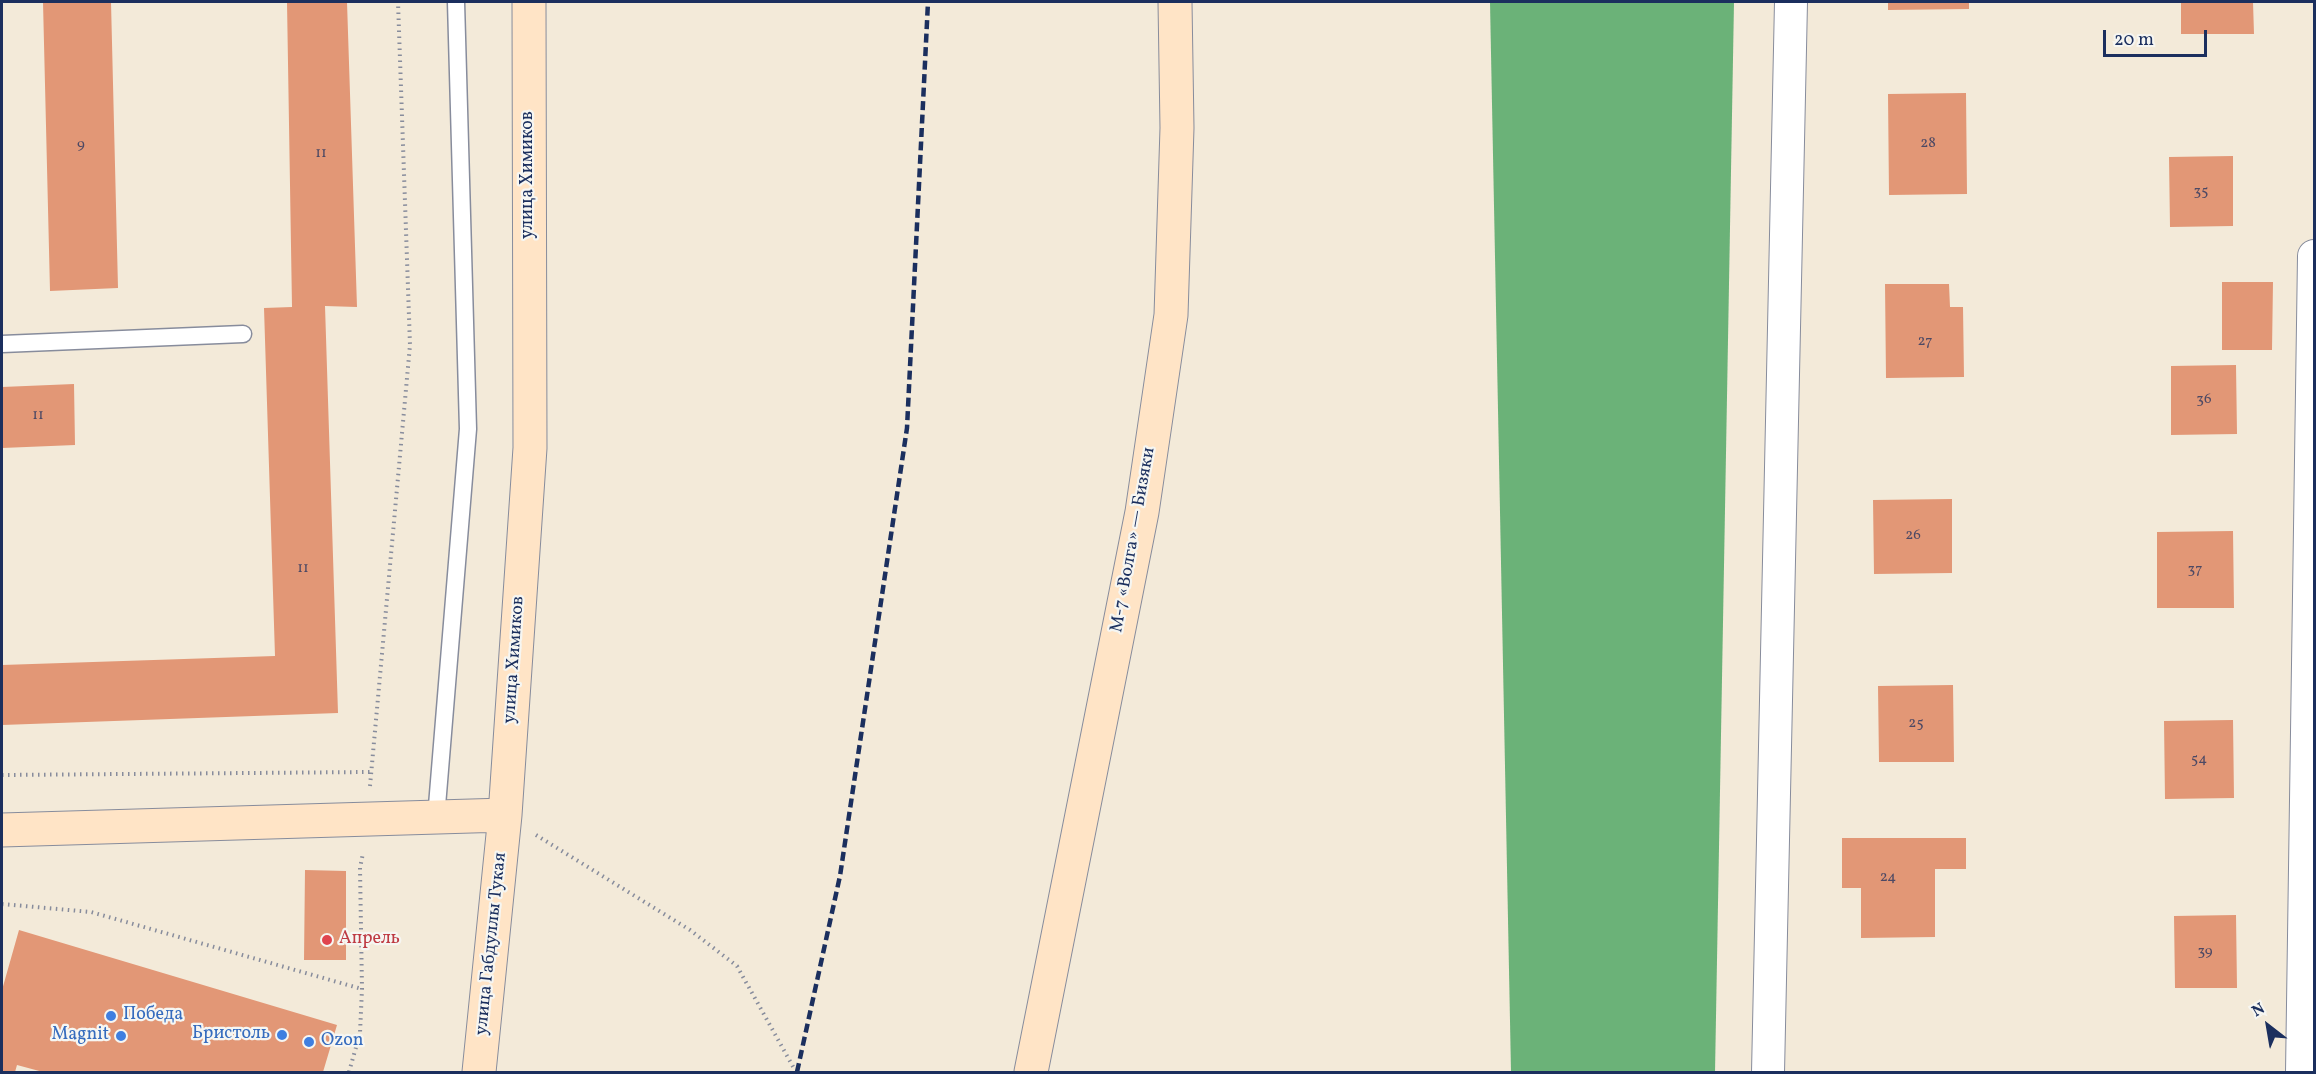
<!DOCTYPE html>
<meta charset="utf-8">
<style>
body{margin:0}
#map{position:relative;width:2316px;height:1074px;overflow:hidden;background:#f3ead9;font-family:Vollkorn,serif}
canvas{display:block}
.frame{position:absolute;inset:0;border:3px solid #1b2f5e;pointer-events:none}
.north{position:absolute;left:2238px;top:996px;width:60px;height:60px;-webkit-text-stroke:4px #f6f6f2;paint-order:stroke;rotate:329deg;font-size:16px;font-weight:700;line-height:24px;text-align:center;color:#1b2f5e}
.north::after{content:'';display:block;margin:auto;width:21px;height:27px;background:#1b2f5e;clip-path:polygon(50% 0,100% 100%,50% 72%,0 100%)}
.scale{position:absolute;left:2103px;top:30px;width:104px;height:27px;box-sizing:border-box;border:3px solid #1b2f5e;border-top:0;padding-left:8px;font-size:18px;line-height:21px;white-space:nowrap;color:#1b2f5e;-webkit-text-stroke:4px #f6f6f2;paint-order:stroke}
</style>
<div id="map">
<canvas width="2316" height="1074"></canvas>
<div class="frame"></div>
<div class="north">N</div>
<div class="scale">20 m</div>
</div>
<script>
const c = document.querySelector('canvas').getContext('2d');
c.lineJoin = 'round';
function fillPath(path, color) { c.fillStyle = color; c.fill(path, 'evenodd'); }
const shape = rows => new Path2D(rows.map(r => 'M' + r).join(''));
function strokePath(path, color, width, dash) { c.strokeStyle = color; c.lineWidth = width; c.lineCap = dash ? 'butt' : 'round'; c.setLineDash(dash || []); c.stroke(path); }
function write(font, color, halo, rows, align = 'center') {
  c.font = font + ' Vollkorn,serif'; c.lineWidth = 4.5; c.setLineDash([]); c.textBaseline = 'middle'; c.strokeStyle = halo; c.fillStyle = color; for (const [text, x, y, turn = 0] of rows) {
    c.save(); c.translate(x, y); c.rotate((+turn || 0) * Math.PI / 180); c.textAlign = isNaN(turn) ? turn : align; if (halo) c.strokeText(text, 0, 0); c.fillText(text, 0, 0); c.restore();
  }
}
const forest = shape([
 [1490,2,1734,2,1715,1072,1511,1072]
]);
const building = shape([
 [43,2,111,2,118,288,50,291],
 [287,2,347,2,357,307,325,306,338,713,2,725,2,665,275,656,264,308,292,307],
 [1888,2,1969,2,1969,9,1888,10],
 [2181,2,2253,2,2254,34,2181,34],
 [1966,93,1967,194,1889,195,1888,94],
 [2233,156,2233,226,2170,227,2169,157],
 [2222,282,2273,282,2272,350,2222,350],
 [1885,284,1949,284,1950,307,1963,307,1964,377,1886,378],
 [2236,365,2237,434,2171,435,2171,366],
 [74,384,75,445,2,448,2,387],
 [1952,499,1952,573,1874,574,1873,500],
 [2233,531,2234,608,2157,608,2157,532],
 [1953,685,1954,762,1879,762,1878,686],
 [2233,720,2234,798,2165,799,2164,721],
 [1842,838,1966,838,1966,869,1935,869,1935,937,1861,938,1861,888,1842,888],
 [305,870,346,871,346,960,304,960],
 [2236,915,2237,988,2175,988,2174,916],
 [19,930,337,1025,323,1072,43,1072,17,1065,15,1072,2,1072,2,990]
]);
const path = shape([
 [2,775,371,772],
 [370,786,410,345,398,2],
 [536,835,690,930,737,966,796,1072],
 [2,904,91,912,362,989],
 [349,1072,360,1033,362,989,360,868,363,853]
]);
const lane = shape([
 [2,344,243,334],
 [436,818,468,429,456,2]
]);
const street = shape([
 [1768,1072,1791,2],
 [2302,1072,2314,256]
]);
const secondary = shape([
 [2,830,505,815],
 [479,1072,505,815,530,448,529,2],
 [1031,1072,1142,512,1171,315,1177,128,1175,2]
]);
const rail = shape([
 [797,1072,840,876,907,428,928,2]
]);
const markers = [
 [327,940,6,"#e0444e"],
 [111,1016,6,"#3f7fe0"],
 [282,1035,6,"#3f7fe0"],
 [121,1036,6,"#3f7fe0"],
 [309,1042,6,"#3f7fe0"]
];
const numberNames = [
 ["28",1928,144],
 ["9",81,145],
 ["11",321,154],
 ["35",2201,192],
 ["27",1925,342],
 ["36",2204,400],
 ["11",38,416],
 ["26",1913,536],
 ["11",303,569],
 ["37",2195,570],
 ["25",1916,724],
 ["54",2199,760],
 ["24",1888,878],
 ["39",2205,952]
];
const streetNames = [
 ["улица Химиков",529,175,-90],
 ["М-7 «Волга» — Бизяки",1134,540,-80],
 ["улица Химиков",515,660,-86],
 ["улица Габдуллы Тукая",492,944,-84]
];
const healthNames = [
 ["Апрель",339,940]
];
const shopNames = [
 ["Победа",123,1016],
 ["Бристоль",270,1035,"right"],
 ["Magnit",109,1036,"right"],
 ["Ozon",321,1042]
];
fillPath(forest, '#6bb278');
fillPath(building, '#e29776');
strokePath(lane, '#878c9c', 19);
strokePath(street, '#878c9c', 34);
strokePath(secondary, '#878c9c', 35);
strokePath(path, '#878c9c', 4, [1.5, 4.5]);
strokePath(lane, '#fff', 16);
strokePath(street, '#fff', 32);
strokePath(secondary, '#ffe4c6', 33);
strokePath(rail, '#1b2f5e', 4.5, [9, 4.5]);
for (const [x, y, r, color] of markers) { const dot = new Path2D(); dot.arc(x, y, r, 0, 2 * Math.PI); c.fillStyle = color; c.fill(dot); strokePath(dot, '#f6f6f2', 2); }
write('15px', '#4d4964', null, numberNames);
write('18px', '#1b2f5e', '#f6f6f2', streetNames);
write('18px', '#be3a42', '#f6f6f2', healthNames, 'left');
write('18px', '#366cbe', '#f6f6f2', shopNames, 'left');
</script>
